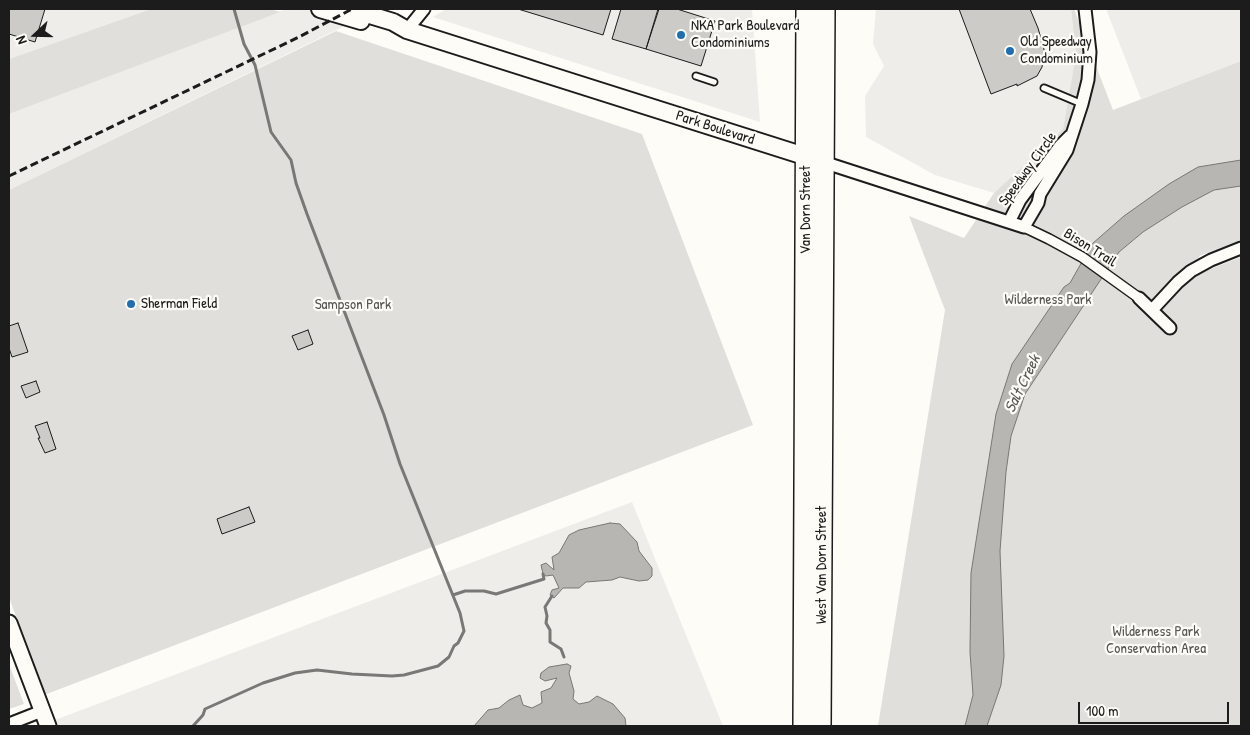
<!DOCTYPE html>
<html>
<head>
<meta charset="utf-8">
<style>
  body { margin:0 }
  #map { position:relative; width:1250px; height:735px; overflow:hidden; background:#fdfcf7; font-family:"Patrick Hand",sans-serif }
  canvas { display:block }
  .frame { position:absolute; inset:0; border:10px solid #1c1c1c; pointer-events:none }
  .north { position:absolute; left:10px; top:10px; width:50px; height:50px; -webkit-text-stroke:4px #fdfcf7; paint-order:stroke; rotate:249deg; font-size:14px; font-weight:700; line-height:20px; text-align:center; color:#1c1c1c }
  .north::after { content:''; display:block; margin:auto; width:18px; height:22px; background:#1c1c1c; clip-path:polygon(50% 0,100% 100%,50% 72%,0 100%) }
  .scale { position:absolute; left:1078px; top:702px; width:151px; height:22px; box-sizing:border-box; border:2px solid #1c1c1c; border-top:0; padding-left:6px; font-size:15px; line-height:18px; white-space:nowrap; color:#1c1c1c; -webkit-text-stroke:4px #fdfcf7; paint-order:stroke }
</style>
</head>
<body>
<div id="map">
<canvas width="1250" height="735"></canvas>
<div class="frame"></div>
<div class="north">N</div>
<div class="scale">100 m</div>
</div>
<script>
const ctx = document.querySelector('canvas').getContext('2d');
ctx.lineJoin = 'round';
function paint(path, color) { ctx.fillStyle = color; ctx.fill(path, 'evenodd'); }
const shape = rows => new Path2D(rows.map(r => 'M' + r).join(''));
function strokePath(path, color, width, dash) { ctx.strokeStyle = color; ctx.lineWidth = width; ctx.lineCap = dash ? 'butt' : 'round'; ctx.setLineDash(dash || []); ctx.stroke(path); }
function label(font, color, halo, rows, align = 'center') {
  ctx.font = font + ' "Patrick Hand",sans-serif'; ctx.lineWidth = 4.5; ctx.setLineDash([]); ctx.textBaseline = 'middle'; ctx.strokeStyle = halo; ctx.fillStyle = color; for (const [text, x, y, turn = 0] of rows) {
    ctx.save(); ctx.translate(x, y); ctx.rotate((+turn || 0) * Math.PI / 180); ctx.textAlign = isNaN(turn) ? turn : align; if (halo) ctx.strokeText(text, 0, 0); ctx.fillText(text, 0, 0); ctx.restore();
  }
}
paint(shape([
  [9,9,151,9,9,59],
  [286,9,379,9,9,190,9,114],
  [446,9,752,9,760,122,433,17],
  [876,9,1071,9,1076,54,1063,129,994,193,935,175,866,137,865,96,884,66,873,44],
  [1106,9,1241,9,1241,61,1141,99],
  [632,502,723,726,58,726,55,720]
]), '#eeede9');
paint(shape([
  [151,9,270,9,280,12,9,114,9,59],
  [1071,9,1074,9,1113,110,1241,61,1241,240,1199,256,1205,271,1241,257,1241,726,878,726,945,310,909,216,964,238,994,193,1063,129,1076,54],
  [336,31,642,134,753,425,44,695,9,597,9,190],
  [9,664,24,704,9,709]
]), '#e0dfdb');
const water = shape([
  [1241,160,1241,186,1214,190,1182,207,1143,232,1119,252,1025,394,1011,436,1006,472,1000,551,1004,656,1001,685,987,726,965,726,973,695,970,652,971,573,996,414,1012,364,1064,287,1070,283,1092,244,1124,216,1169,184,1198,167,1241,160],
  [610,523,620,524,637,542,639,551,652,568,652,576,648,580,639,581,620,577,612,580,586,582,579,588,563,588,554,598,550,595,552,590,559,588,553,575,546,576,543,574,541,565,546,563,554,570,552,557,559,553,569,535,579,530,610,523],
  [567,664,571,666,569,673,574,691,573,699,579,704,589,702,597,696,613,704,625,718,626,726,474,726,488,710,499,708,509,700,520,695,523,705,532,708,542,703,541,692,551,688,557,678,545,681,540,678,541,673,549,667,567,664]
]);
paint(water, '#b7b6b2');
strokePath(water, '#797876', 1);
strokePath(shape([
  [453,595,465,591,484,591,496,594,544,579,543,574],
  [552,596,545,607,547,616,546,623,550,630,550,642,561,649,564,657],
  [193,726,203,715,205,709,263,683,295,673,317,670,352,674,392,676,404,675,438,666,449,657,454,646,458,643,464,631,460,613,400,464,384,415,307,214,296,183,291,160,271,132,255,65,244,44,234,9]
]), '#797876', 3);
const building = shape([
  [9,9,45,9,35,42,9,34,9,9],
  [518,9,611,9,603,35,518,9],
  [621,9,658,9,646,49,612,39,621,9],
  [659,9,677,9,715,21,701,66,646,49,659,9],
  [959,9,1030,9,1038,28,1045,53,1042,67,1037,76,1017,86,1017,84,991,94,959,9],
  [18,323,28,352,12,357,9,348,9,326,18,323],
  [308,330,313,344,298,350,292,336,308,330],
  [36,381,40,392,26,398,21,386,36,381],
  [47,422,56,449,45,453,38,438,40,438,35,426,47,422],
  [249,507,255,522,222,534,217,519,249,507]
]);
paint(building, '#cccbc8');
strokePath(building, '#1c1c1c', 1);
const service = shape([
  [696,76,714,82],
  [1044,88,1082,104]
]);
const pedestrian = shape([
  [1024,227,1049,239,1082,257,1139,298]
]);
const minor = shape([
  [407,30,424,9],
  [823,162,1024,227,1038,203,1040,194,1067,150,1082,104,1088,80,1090,52,1085,9],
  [1009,222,1020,200,1060,146,1070,136],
  [1139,298,1170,328],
  [1152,310,1178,282,1191,271,1211,260,1241,248],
  [9,724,42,711]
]);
const tertiary = shape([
  [9,623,48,726]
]);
const secondary = shape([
  [320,9,361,21],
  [350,9,393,22,407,30,817,160]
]);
const primary = shape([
  [803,726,806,9],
  [821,726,825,9]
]);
strokePath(service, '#1c1c1c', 9);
strokePath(pedestrian, '#1c1c1c', 12);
strokePath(minor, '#1c1c1c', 15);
strokePath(tertiary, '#1c1c1c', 19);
strokePath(secondary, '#1c1c1c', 20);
strokePath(primary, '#1c1c1c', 22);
strokePath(service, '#fdfcf7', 5.5);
strokePath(pedestrian, '#fdfcf7', 9);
strokePath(minor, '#fdfcf7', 11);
strokePath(tertiary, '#fdfcf7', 15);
strokePath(secondary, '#fdfcf7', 16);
strokePath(primary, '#fdfcf7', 19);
strokePath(shape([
  [9,176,299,37,352,9]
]), '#1c1c1c', 3, [8, 4]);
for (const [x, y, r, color] of [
  [681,35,5,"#1f6fb2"],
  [1010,51,5,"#1f6fb2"],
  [131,304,5,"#1f6fb2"]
]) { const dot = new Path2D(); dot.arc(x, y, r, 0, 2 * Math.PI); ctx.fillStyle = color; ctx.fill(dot); strokePath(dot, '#fdfcf7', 2); }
label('15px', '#1c1c1c', '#fdfcf7', [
  ["NKA Park Boulevard",691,26],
  ["Condominiums",691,43],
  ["Old Speedway",1020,42],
  ["Condominium",1020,59],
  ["Sherman Field",141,304]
], 'left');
label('15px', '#1c1c1c', '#fdfcf7', [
  ["Park Boulevard",715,128,18],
  ["Speedway Circle",1028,169,-54],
  ["Van Dorn Street",806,210,-90],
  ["Bison Trail",1090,248,32],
  ["West Van Dorn Street",822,565,-90]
]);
label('15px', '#575655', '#fdfcf7', [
  ["Wilderness Park",1048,300],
  ["Sampson Park",353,305],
  ["Wilderness Park",1156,632],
  ["Conservation Area",1156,649]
]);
label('italic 16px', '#5a5a58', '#fdfcf7', [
  ["Salt Creek",1023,384,-64]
]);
</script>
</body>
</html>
